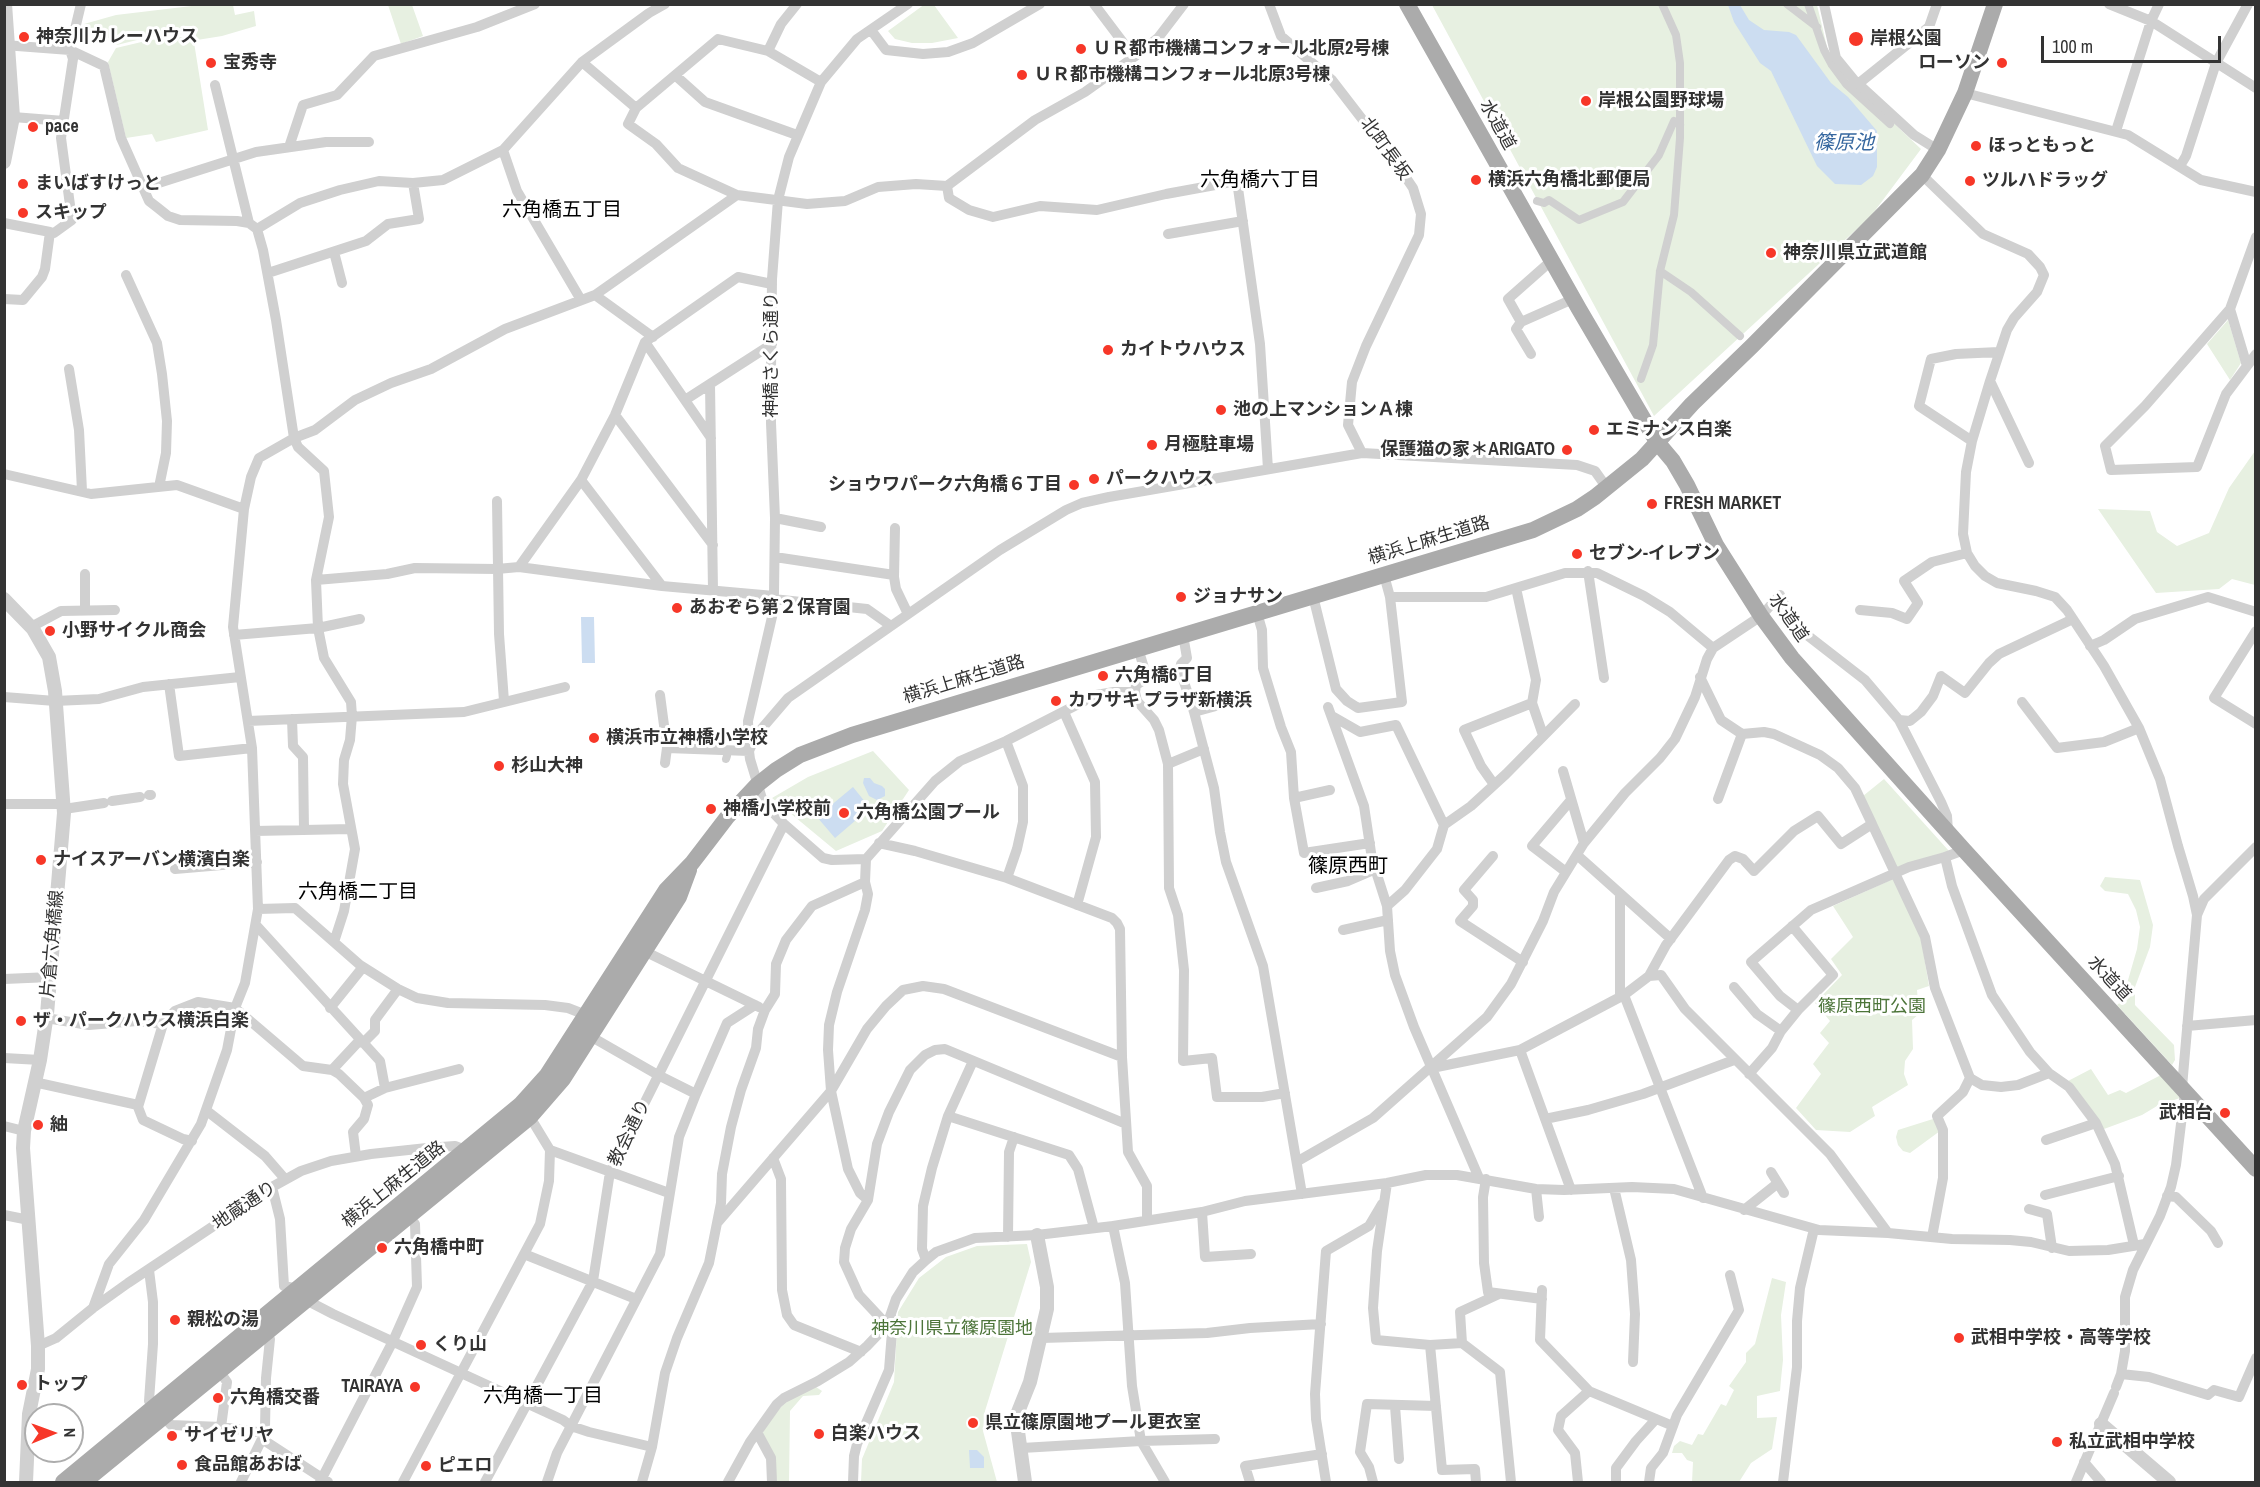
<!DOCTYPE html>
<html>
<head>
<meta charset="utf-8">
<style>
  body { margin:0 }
  #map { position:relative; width:2260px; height:1487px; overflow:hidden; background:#fff; font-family:"Archivo Narrow",sans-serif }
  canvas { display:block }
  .frame { position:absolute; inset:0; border:6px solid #333; pointer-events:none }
  .north { position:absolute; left:24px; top:1403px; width:60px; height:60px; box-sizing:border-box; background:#fff; border:2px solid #adadad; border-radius:50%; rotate:89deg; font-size:16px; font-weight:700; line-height:24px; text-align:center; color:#333 }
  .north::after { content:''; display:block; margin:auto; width:21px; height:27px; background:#f73728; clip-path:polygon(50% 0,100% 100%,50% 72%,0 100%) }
  .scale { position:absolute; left:2041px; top:36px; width:180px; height:27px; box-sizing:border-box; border:3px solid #333; border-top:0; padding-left:8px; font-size:18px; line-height:21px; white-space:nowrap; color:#333; -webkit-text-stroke:4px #fff; paint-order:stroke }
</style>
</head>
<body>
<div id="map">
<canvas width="2260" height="1487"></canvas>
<div class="frame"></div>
<div class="north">N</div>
<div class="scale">100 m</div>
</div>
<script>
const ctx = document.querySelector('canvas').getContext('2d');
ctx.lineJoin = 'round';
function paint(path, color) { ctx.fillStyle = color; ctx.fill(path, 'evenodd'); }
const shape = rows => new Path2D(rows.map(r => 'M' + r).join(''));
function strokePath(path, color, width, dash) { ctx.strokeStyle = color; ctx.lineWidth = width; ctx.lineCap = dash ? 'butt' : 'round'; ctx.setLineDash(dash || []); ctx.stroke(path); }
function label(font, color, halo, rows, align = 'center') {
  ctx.font = font + ' "Archivo Narrow","Noto Sans JP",sans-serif'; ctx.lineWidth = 6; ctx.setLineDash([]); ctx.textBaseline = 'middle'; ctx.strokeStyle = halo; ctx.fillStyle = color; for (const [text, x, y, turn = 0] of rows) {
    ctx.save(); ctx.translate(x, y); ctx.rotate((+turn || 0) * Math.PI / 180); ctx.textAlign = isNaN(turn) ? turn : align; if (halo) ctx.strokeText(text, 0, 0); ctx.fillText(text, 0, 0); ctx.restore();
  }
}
paint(shape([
  [925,4,934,5,958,38,932,43,912,43,895,39,888,31],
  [200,5,233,5,235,15,254,11,256,26,222,36,197,40,195,33,149,37,117,45,101,32,83,35,84,24,116,15],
  [388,5,412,5,423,36,401,44],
  [1432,5,1817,5,1827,47,1834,62,1848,80,1921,149,1871,216,1654,416],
  [193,36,208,130,156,142,152,134,126,138,108,62,116,48,150,40],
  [2228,320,2241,363,2230,380,2207,344],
  [2255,451,2255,585,2232,579,2219,589,2156,593,2098,509,2150,511,2157,532,2177,546,2209,533,2229,488],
  [873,751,909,790,882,831,836,851,772,798,808,777],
  [1884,779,1949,851,1897,867,1863,796],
  [2105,877,2140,880,2153,925,2150,947,2135,987,2135,1005,2174,1045,2175,1060,2172,1065,2117,1005,2122,1001,2137,949,2140,927,2136,910,2128,894,2105,891,2100,886],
  [1893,879,1921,938,1929,986,1917,990,1919,1014,1912,1020,1913,1049,1905,1061,1904,1074,1908,1085,1872,1107,1875,1116,1850,1132,1816,1130,1796,1108,1821,1074,1813,1064,1829,1043,1820,1033,1830,1021,1815,1003,1842,975,1831,959,1853,937,1833,906],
  [2091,1069,2108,1095,2120,1090,2126,1093,2161,1075,2180,1098,2157,1106,2142,1115,2104,1129,2068,1081],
  [1933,1119,1940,1131,1910,1153,1903,1151,1898,1145,1896,1137,1898,1130],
  [1027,1244,1031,1262,985,1411,983,1431,997,1482,861,1482,862,1459,894,1382,898,1312,919,1278,946,1257,977,1246],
  [1772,1278,1786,1282,1781,1315,1783,1360,1781,1379,1780,1391,1757,1396,1757,1418,1777,1417,1772,1449,1751,1463,1739,1482,1692,1482,1693,1462,1687,1460,1682,1453,1672,1453,1674,1446,1680,1441,1692,1445,1698,1434,1703,1435,1721,1404,1726,1406,1734,1390,1729,1386,1746,1362,1746,1353,1755,1344],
  [816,1387,822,1391,819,1395,803,1396,790,1411,789,1482,777,1482,762,1434,771,1416,790,1399]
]), '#e7f0e1');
paint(shape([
  [1728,5,1740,5,1749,20,1764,30,1789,32,1796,35,1831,83,1848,97,1877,131,1877,167,1873,176,1861,185,1835,184,1817,166,1771,71,1760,63,1734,22],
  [581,617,594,617,595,663,582,663],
  [864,778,870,778,874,783,882,786,885,789,885,796,877,800,869,796,863,783],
  [853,787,870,808,835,838,817,817],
  [969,1450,977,1450,984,1457,984,1468,970,1468]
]), '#ccddf1');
strokePath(shape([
  [1787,4,1817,27],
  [1808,4,1824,50,1832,65,1846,84,1890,124],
  [1537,201,1544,203,1549,200,1579,220,1623,202,1659,155,1674,121,1680,125],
  [1660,271,1691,292,1740,336],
  [1641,379,1653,345,1660,271,1674,215,1680,138,1680,63,1676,35,1662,4],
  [726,759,727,756]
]), '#d0d0d0', 8);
strokePath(shape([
  [1094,4,1134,57],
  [1269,4,1281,36,1332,80,1396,163,1413,188,1421,214,1419,235,1366,346,1352,382,1348,425,1362,453],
  [1824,4,1836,58,1854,80,1914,135,1938,150],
  [2109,4,2151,21,2256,88],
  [871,30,886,50,923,54,948,52,973,43,1040,4],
  [4,45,70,50,104,66,121,138,149,201,158,208,168,216,180,220,237,221,249,223,257,229,263,250,276,320,294,438,298,447,324,471,329,517,316,580,318,628,324,658,351,702,352,716,350,740,344,760,343,784,355,849,344,911,334,942],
  [768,51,781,24,797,4],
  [582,62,636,108],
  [676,76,705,102,797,135],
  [1858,84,1929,27,1937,4],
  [215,85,249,223],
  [1965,93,2128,135,2201,180,2256,192],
  [13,117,64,121],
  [2116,131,2151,21,2159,4],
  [289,147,303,105,337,95,374,56,477,27,535,4],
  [503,150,517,191,581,300],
  [2180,166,2186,156,2216,63,2248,4],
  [1922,175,1983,234,2028,254,2040,267,2044,275,2037,292,2014,318,2007,330,1990,381,2029,463],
  [947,186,949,198,969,210,993,217,1040,206,1097,210,1166,194,1237,181,1260,344,1268,469],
  [143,188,256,152,326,142,369,142],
  [737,195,678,168,656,144,628,124,636,108,718,39,768,51,821,82],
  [4,223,50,232],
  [257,229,300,203,340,190,379,181,413,183,443,180,503,150,582,62,649,13,665,4],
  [1168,234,1243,221],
  [2256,237,2230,309,2145,406,2105,446,2111,470,2197,467,2226,394,2256,354],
  [334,252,342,283],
  [268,273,366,241,388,224,419,219,413,183],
  [126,275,157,343,162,374,167,421,166,453,159,487],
  [595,295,653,337],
  [4,299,23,300,42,277,45,269,50,232,54,233,72,220,61,138,73,59,70,50,81,4],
  [2230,309,2247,366],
  [1521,322,1508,299,1551,261],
  [645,342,711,438],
  [1531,354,1516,329,1521,322,1573,299],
  [69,369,79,430,82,491],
  [1990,381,1972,441,1966,472,1963,534,1967,553,1975,566,1985,576,1997,583,2036,591,2055,597,2067,610,2104,666,2139,728,2160,779,2178,846,2193,896,2197,915],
  [710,384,713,591],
  [685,400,772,344],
  [615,415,713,545],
  [1972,441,1919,406,1931,359,1956,354,1999,352],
  [4,474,91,494,177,485,244,509],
  [581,480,662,586],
  [497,501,499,634,504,701],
  [775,518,821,527],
  [895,528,894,577,896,589,908,614],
  [775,557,894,575],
  [519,567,581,480,615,415,645,342,738,277,772,284],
  [1588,571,1604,678],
  [85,574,85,610],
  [316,580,387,574,415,568,497,569,519,567,662,586,774,596],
  [1516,588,1536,680,1532,703],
  [1313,596,1336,689,1347,701,1358,708,1402,702,1390,597,1384,575],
  [1390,597,1486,597,1565,573,1597,573,1644,596,1670,612,1713,648],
  [773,599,867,609,891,626],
  [1860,610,1892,613,1907,619,1918,603,1904,581,1932,562,1967,553],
  [1257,613,1262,630,1263,668,1281,727,1291,752,1294,798,1304,853,1370,843],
  [31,627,61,611,115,610],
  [2256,631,2214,698,2256,724],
  [234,635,318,628,360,619],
  [1183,635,1187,658,1181,664,1180,670,1194,712,1214,788,1220,832,1226,862,1263,966,1302,1194],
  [2090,646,2104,640,2135,619,2208,597,2256,612],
  [1700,677,1721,720,1742,734,1764,732,1774,734,1820,755,1838,768,1855,788,1872,824],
  [169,684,179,756,252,748],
  [1135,692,1137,701,1154,720,1159,730,1168,764,1169,888,1178,915,1184,970,1183,1061,1212,1058,1217,1097,1262,1097,1285,1093],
  [660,695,667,748,665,763],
  [4,697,55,701,99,699,143,687,240,677],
  [2022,702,2057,748,2104,742,2139,728],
  [1328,707,1364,806,1372,859,1387,906,1390,951,1395,975,1414,1027,1479,1178],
  [1064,712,1095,782,1096,837,1077,905],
  [1194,712,1227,703],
  [1332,716,1360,732,1396,725,1444,825],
  [292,719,293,746,303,757,304,830],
  [1899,720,1941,802,1947,816,1948,831],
  [248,721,464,712,565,687],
  [1006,741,1023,786,1023,822,1017,849,1007,878],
  [667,748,749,751,748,721,772,617,774,593,775,518,771,423,771,372,772,279,778,200,789,157,821,82,857,39,908,4],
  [1168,764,1204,749],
  [1563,771,1584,843],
  [1493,783,1481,766,1464,730,1532,703,1543,735],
  [149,795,151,795],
  [1294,798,1330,790],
  [1718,799,1742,734],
  [112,801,140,797],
  [4,804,63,804],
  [64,809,104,803],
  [255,831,351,829],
  [879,843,915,851,1007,878,1112,918,1117,923,1120,929,1122,1057,1128,1152,1147,1186,1147,1220],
  [1964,850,1945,857,1952,886,1992,995,2030,1052,2049,1073,2069,1087,2096,1123,2115,1164,2134,1245],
  [1577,855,1671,939],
  [1493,856,1464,890,1473,900,1473,906,1460,921,1523,962],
  [866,859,832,860,823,858,784,824,763,802,750,759,749,751,752,744,758,733,788,698,1000,550,1066,510,1082,503,1109,497,1362,453,1577,465,1595,471,1607,488],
  [175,869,257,862],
  [1566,872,1532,846,1571,800],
  [1316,888,1348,881,1376,869],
  [1387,906,1405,890,1437,849,1444,825,1471,806,1506,774,1575,704],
  [258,909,295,908,360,965,398,989,417,998,448,1003,545,1005,568,1008,586,1015],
  [256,925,380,1061,385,1088],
  [1343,930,1388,920],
  [644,951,759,1007],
  [1649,976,1666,945,1729,860,1735,856,1743,859,1754,871,1794,831,1818,816,1841,844,1872,824,1925,937,1935,988,1970,1078,1982,1085,2001,1087,2018,1085,2049,1073],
  [4,979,51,977],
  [1734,987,1757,1014,1781,1031],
  [1624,995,1703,1198],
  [1620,997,1620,894],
  [330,1008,363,967],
  [1798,1010,1780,996,1751,962,1811,910,1909,867,1945,857],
  [46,1018,89,1025,137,1021,163,1024],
  [2187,1026,2256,1020],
  [590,1036,658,1075,696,1094],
  [363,1043,375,1031,375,1020,398,989],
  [1520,1050,1571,1190],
  [4,1058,40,1060],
  [1432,1068,1520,1050,1624,995,1649,976,1661,975,1685,1009,1830,1154,1888,1233],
  [332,1070,360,1040],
  [1749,1074,1772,1048,1781,1031,1798,1010,1833,975,1792,926],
  [34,1082,138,1105],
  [2182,1087,2197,915,2204,899,2256,847],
  [364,1098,385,1088,459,1069],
  [207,1111,265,1156,285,1179],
  [948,1116,973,1061],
  [1545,1119,1588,1110,1643,1094,1734,1060],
  [4,1126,24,1131],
  [2046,1140,2096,1123],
  [192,1141,183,1139,143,1120,138,1107,163,1024,175,1011,198,1002,235,1008,303,1066,332,1070,339,1074,364,1098,368,1105,364,1119,353,1132,356,1156],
  [550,1150,669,1193],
  [773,1158,781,1179,782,1290,787,1315,794,1325,861,1352],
  [1298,1161,1373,1118,1487,1017,1511,984,1543,921,1554,892,1584,843,1625,793,1660,758,1675,739,1695,697,1707,659,1713,648,1761,616,1780,595,1790,617,1798,628,1865,680,1899,720,1910,721,1921,712,1933,696,1941,676,1965,693,1989,663,1999,654,2073,619],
  [1771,1172,1784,1193],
  [1486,1179,1483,1197,1484,1263,1488,1292,1542,1299],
  [1387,1183,1377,1251,1373,1308,1376,1340,1430,1345,1462,1343,1460,1312,1499,1294],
  [272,1187,280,1219,284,1286,298,1289,306,1300,333,1314,563,1420,571,1426,589,1432,652,1447],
  [1614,1188,1631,1260,1635,1314,1633,1362],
  [1536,1189,1539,1217],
  [2045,1195,2119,1176],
  [2167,1196,2176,1197,2211,1231,2218,1243],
  [868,1200,860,1193,848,1169,831,1091,828,1050,829,1025,837,992,865,910,868,894,865,882,866,859,935,781,960,761,1006,741,1096,695,1114,692,1135,692,1136,685,1147,678,1138,648],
  [2029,1209,2047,1214,2052,1248],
  [1744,1210,1778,1183],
  [1202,1212,1205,1257,1251,1254],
  [4,1215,29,1220],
  [718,1222,831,1091,867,1029,886,1006,903,990,923,986,944,989,1122,1057],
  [1113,1226,1125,1283,1132,1386,1141,1441,1165,1482],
  [1008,1237,1009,1152,1014,1137],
  [1932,1237,1943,1178,1943,1130,1937,1116,1963,1092,1970,1078],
  [524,1254,636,1299],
  [926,1260,922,1249,923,1206,932,1168,948,1116,1069,1155,1078,1169,1094,1228],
  [149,1270,153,1302,153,1344,149,1401,154,1407],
  [1542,1290,1540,1340,1589,1391,1673,1426],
  [93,1308,109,1264,144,1220,201,1124,227,1050,235,1008,245,983,258,909,252,748,233,627,244,509,251,477,259,458,294,438,315,430,355,400,391,383,431,369,505,329,595,295,737,195,807,204,845,201,878,187,916,184,947,186,1035,120,1085,92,1134,57,1158,38,1184,4],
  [887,1325,859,1295,844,1262,845,1248,851,1229,868,1200,877,1144,889,1112,910,1070,925,1055,935,1050,945,1049,1126,1124],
  [1042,1338,1207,1333,1250,1328,1321,1324],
  [1462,1343,1500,1372,1511,1482],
  [1430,1345,1442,1470,1475,1469,1476,1482],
  [38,1346,56,1338,93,1308,128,1283,272,1187,301,1171,331,1161,371,1154,427,1148,455,1146,463,1149,466,1153],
  [220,1372,227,1382,221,1427],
  [2121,1374,2149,1377,2208,1395,2214,1390,2239,1397,2256,1358],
  [2116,1387,2121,1374,2125,1351,2125,1297,2133,1270,2160,1216,2171,1187,2176,1165,2185,1091],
  [1395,1406,1399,1459],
  [165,1418,171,1425,221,1427,264,1433],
  [758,1434,771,1458,772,1482],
  [262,1439,328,1482],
  [1022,1448,1141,1441,1215,1439],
  [2084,1462,2101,1482],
  [241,1482,262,1439,265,1428,266,1378,270,1339,266,1334],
  [320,1482,393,1341,417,1287,415,1224,409,1217],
  [403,1482,540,1224,549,1181,550,1150,530,1117],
  [485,1482,593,1281,610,1172,784,824],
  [547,1482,557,1453,660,1254,679,1137,696,1094,727,1023,755,1005],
  [642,1482,652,1447,665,1373,677,1338,709,1263,721,1203,722,1174,731,1127,741,1090,756,1048,758,1029,765,1010,775,994,776,964,786,940,812,906,865,882],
  [728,1482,750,1442,777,1404,784,1398,818,1381,849,1362,867,1346,887,1325,896,1299,913,1272,926,1260,936,1252,975,1238,1037,1235,1113,1226,1202,1212,1245,1201,1387,1183,1426,1175,1457,1175,1536,1189,1564,1190,1632,1187,1674,1189,1819,1230,1888,1233,1952,1239,2010,1240,2031,1242,2069,1251,2108,1250,2145,1244],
  [853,1482,854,1456,857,1444,889,1370,892,1332,891,1316],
  [1250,1482,1245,1466,1322,1454],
  [1326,1482,1316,1419,1315,1394,1326,1251,1369,1226,1382,1204],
  [1373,1482,1369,1467,1360,1452,1367,1404,1436,1406],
  [1578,1482,1575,1453,1558,1430,1561,1416,1589,1391],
  [1616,1482,1616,1468,1636,1441,1656,1419],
  [1649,1482,1651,1468,1663,1453,1677,1415,1739,1310,1730,1275],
  [1783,1482,1797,1367,1797,1321,1800,1288,1814,1229],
  [2076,1482,2114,1393]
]), '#d0d0d0', 10);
strokePath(shape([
  [4,162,13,117,5,4],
  [4,599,33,629,49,657,55,691,64,813,47,1014,40,1060,24,1131,23,1148,38,1346,38,1369,29,1414,26,1482],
  [2101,1424,2169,1482],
  [1025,1482,1016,1417,1030,1382,1047,1309,1047,1287,1037,1235]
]), '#d0d0d0', 14);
strokePath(shape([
  [1407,4,1579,309,1657,442,1673,461,1687,485,1716,545,1761,616,1792,658,1964,850,2256,1169],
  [63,1482,520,1105,547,1075,666,890,692,863,728,816,757,785,776,770,800,755,852,735,1533,530,1577,509,1595,497,1642,459,1692,404,1752,346,1922,175,1938,150,1965,93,1995,4],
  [84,1482,530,1117,563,1079,679,897,689,870]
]), '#ababab', 16);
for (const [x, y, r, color] of [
  [24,37,6,"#f73728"],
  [1856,39,8,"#f73728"],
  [1081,49,6,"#f73728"],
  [211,63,6,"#f73728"],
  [2002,63,6,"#f73728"],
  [1022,75,6,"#f73728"],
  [1586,101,6,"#f73728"],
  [33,127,6,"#f73728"],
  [1976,146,6,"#f73728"],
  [1476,180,6,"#f73728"],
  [1970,181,6,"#f73728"],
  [23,184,6,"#f73728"],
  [23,213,6,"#f73728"],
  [1771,253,6,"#f73728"],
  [1108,350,6,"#f73728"],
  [1221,410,6,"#f73728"],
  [1594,430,6,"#f73728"],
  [1152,445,6,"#f73728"],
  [1567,450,6,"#f73728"],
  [1094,479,6,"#f73728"],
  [1074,485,6,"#f73728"],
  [1652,504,6,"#f73728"],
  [1577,554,6,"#f73728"],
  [1181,597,6,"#f73728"],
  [677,608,6,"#f73728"],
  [50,631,6,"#f73728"],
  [1103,676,6,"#f73728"],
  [1056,701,6,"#f73728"],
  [594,738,6,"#f73728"],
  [499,766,6,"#f73728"],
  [711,809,6,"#f73728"],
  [844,813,6,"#f73728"],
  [41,860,6,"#f73728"],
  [21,1021,6,"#f73728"],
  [2225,1113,6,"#f73728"],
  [38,1125,6,"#f73728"],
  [382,1248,6,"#f73728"],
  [175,1320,6,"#f73728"],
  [1959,1338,6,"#f73728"],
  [421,1345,6,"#f73728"],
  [22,1385,6,"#f73728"],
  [415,1387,6,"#f73728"],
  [218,1398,6,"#f73728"],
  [973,1423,6,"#f73728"],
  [819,1434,6,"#f73728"],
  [172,1436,6,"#f73728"],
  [2057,1442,6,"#f73728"],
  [182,1465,6,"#f73728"],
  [426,1466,6,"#f73728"]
]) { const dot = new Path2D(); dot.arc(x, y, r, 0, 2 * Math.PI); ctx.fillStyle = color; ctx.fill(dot); strokePath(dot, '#fff', 2); }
label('bold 18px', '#333', '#fff', [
  ["神奈川カレーハウス",36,37],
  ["岸根公園",1870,39],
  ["ＵＲ都市機構コンフォール北原2号棟",1093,49],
  ["宝秀寺",223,63],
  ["ローソン",1990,63,"right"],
  ["ＵＲ都市機構コンフォール北原3号棟",1034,75],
  ["岸根公園野球場",1598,101],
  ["pace",45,127],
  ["ほっともっと",1988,146],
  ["横浜六角橋北郵便局",1488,180],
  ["ツルハドラッグ",1982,181],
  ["まいばすけっと",35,184],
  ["スキップ",35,213],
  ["神奈川県立武道館",1783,253],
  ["カイトウハウス",1120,350],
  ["池の上マンションＡ棟",1233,410],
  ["エミナンス白楽",1606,430],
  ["月極駐車場",1164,445],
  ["保護猫の家＊ARIGATO",1555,450,"right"],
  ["パークハウス",1106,479],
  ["ショウワパーク六角橋６丁目",1062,485,"right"],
  ["FRESH MARKET",1664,504],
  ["セブン-イレブン",1589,554],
  ["ジョナサン",1193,597],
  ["あおぞら第２保育園",689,608],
  ["小野サイクル商会",62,631],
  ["六角橋6丁目",1115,676],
  ["カワサキ プラザ新横浜",1068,701],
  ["横浜市立神橋小学校",606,738],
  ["杉山大神",511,766],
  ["神橋小学校前",723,809],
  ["六角橋公園プール",856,813],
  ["ナイスアーバン横濱白楽",53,860],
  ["ザ・パークハウス横浜白楽",33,1021],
  ["武相台",2213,1113,"right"],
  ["紬",50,1125],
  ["六角橋中町",394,1248],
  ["親松の湯",187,1320],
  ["武相中学校・高等学校",1971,1338],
  ["くり山",433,1345],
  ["トップ",34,1385],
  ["TAIRAYA",403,1387,"right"],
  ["六角橋交番",230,1398],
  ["県立篠原園地プール更衣室",985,1423],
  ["白楽ハウス",831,1434],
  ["サイゼリヤ",184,1436],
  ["私立武相中学校",2069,1442],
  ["食品館あおば",194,1465],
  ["ピエロ",438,1466]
], 'left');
label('18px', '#333', '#fff', [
  ["水道道",1497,125,61],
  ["北町長坂",1385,149,54],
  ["神橋さくら通り",772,355,-90],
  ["横浜上麻生道路",1429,541,-17],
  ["水道道",1788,618,55],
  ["横浜上麻生道路",964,680,-17],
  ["片倉六角橋線",53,944,-85],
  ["水道道",2109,979,47],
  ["教会通り",630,1133,-64],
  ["横浜上麻生道路",394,1185,-39],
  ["地蔵通り",245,1206,-34]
]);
label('18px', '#4d753a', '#fff', [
  ["篠原西町公園",1872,1007],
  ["神奈川県立篠原園地",952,1329]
]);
label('italic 20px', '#36679f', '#fff', [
  ["篠原池",1844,144]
]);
label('20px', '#000', '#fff', [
  ["六角橋六丁目",1260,181],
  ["六角橋五丁目",562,211],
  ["篠原西町",1348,867],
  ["六角橋二丁目",358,893],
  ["六角橋一丁目",543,1397]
]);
</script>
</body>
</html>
